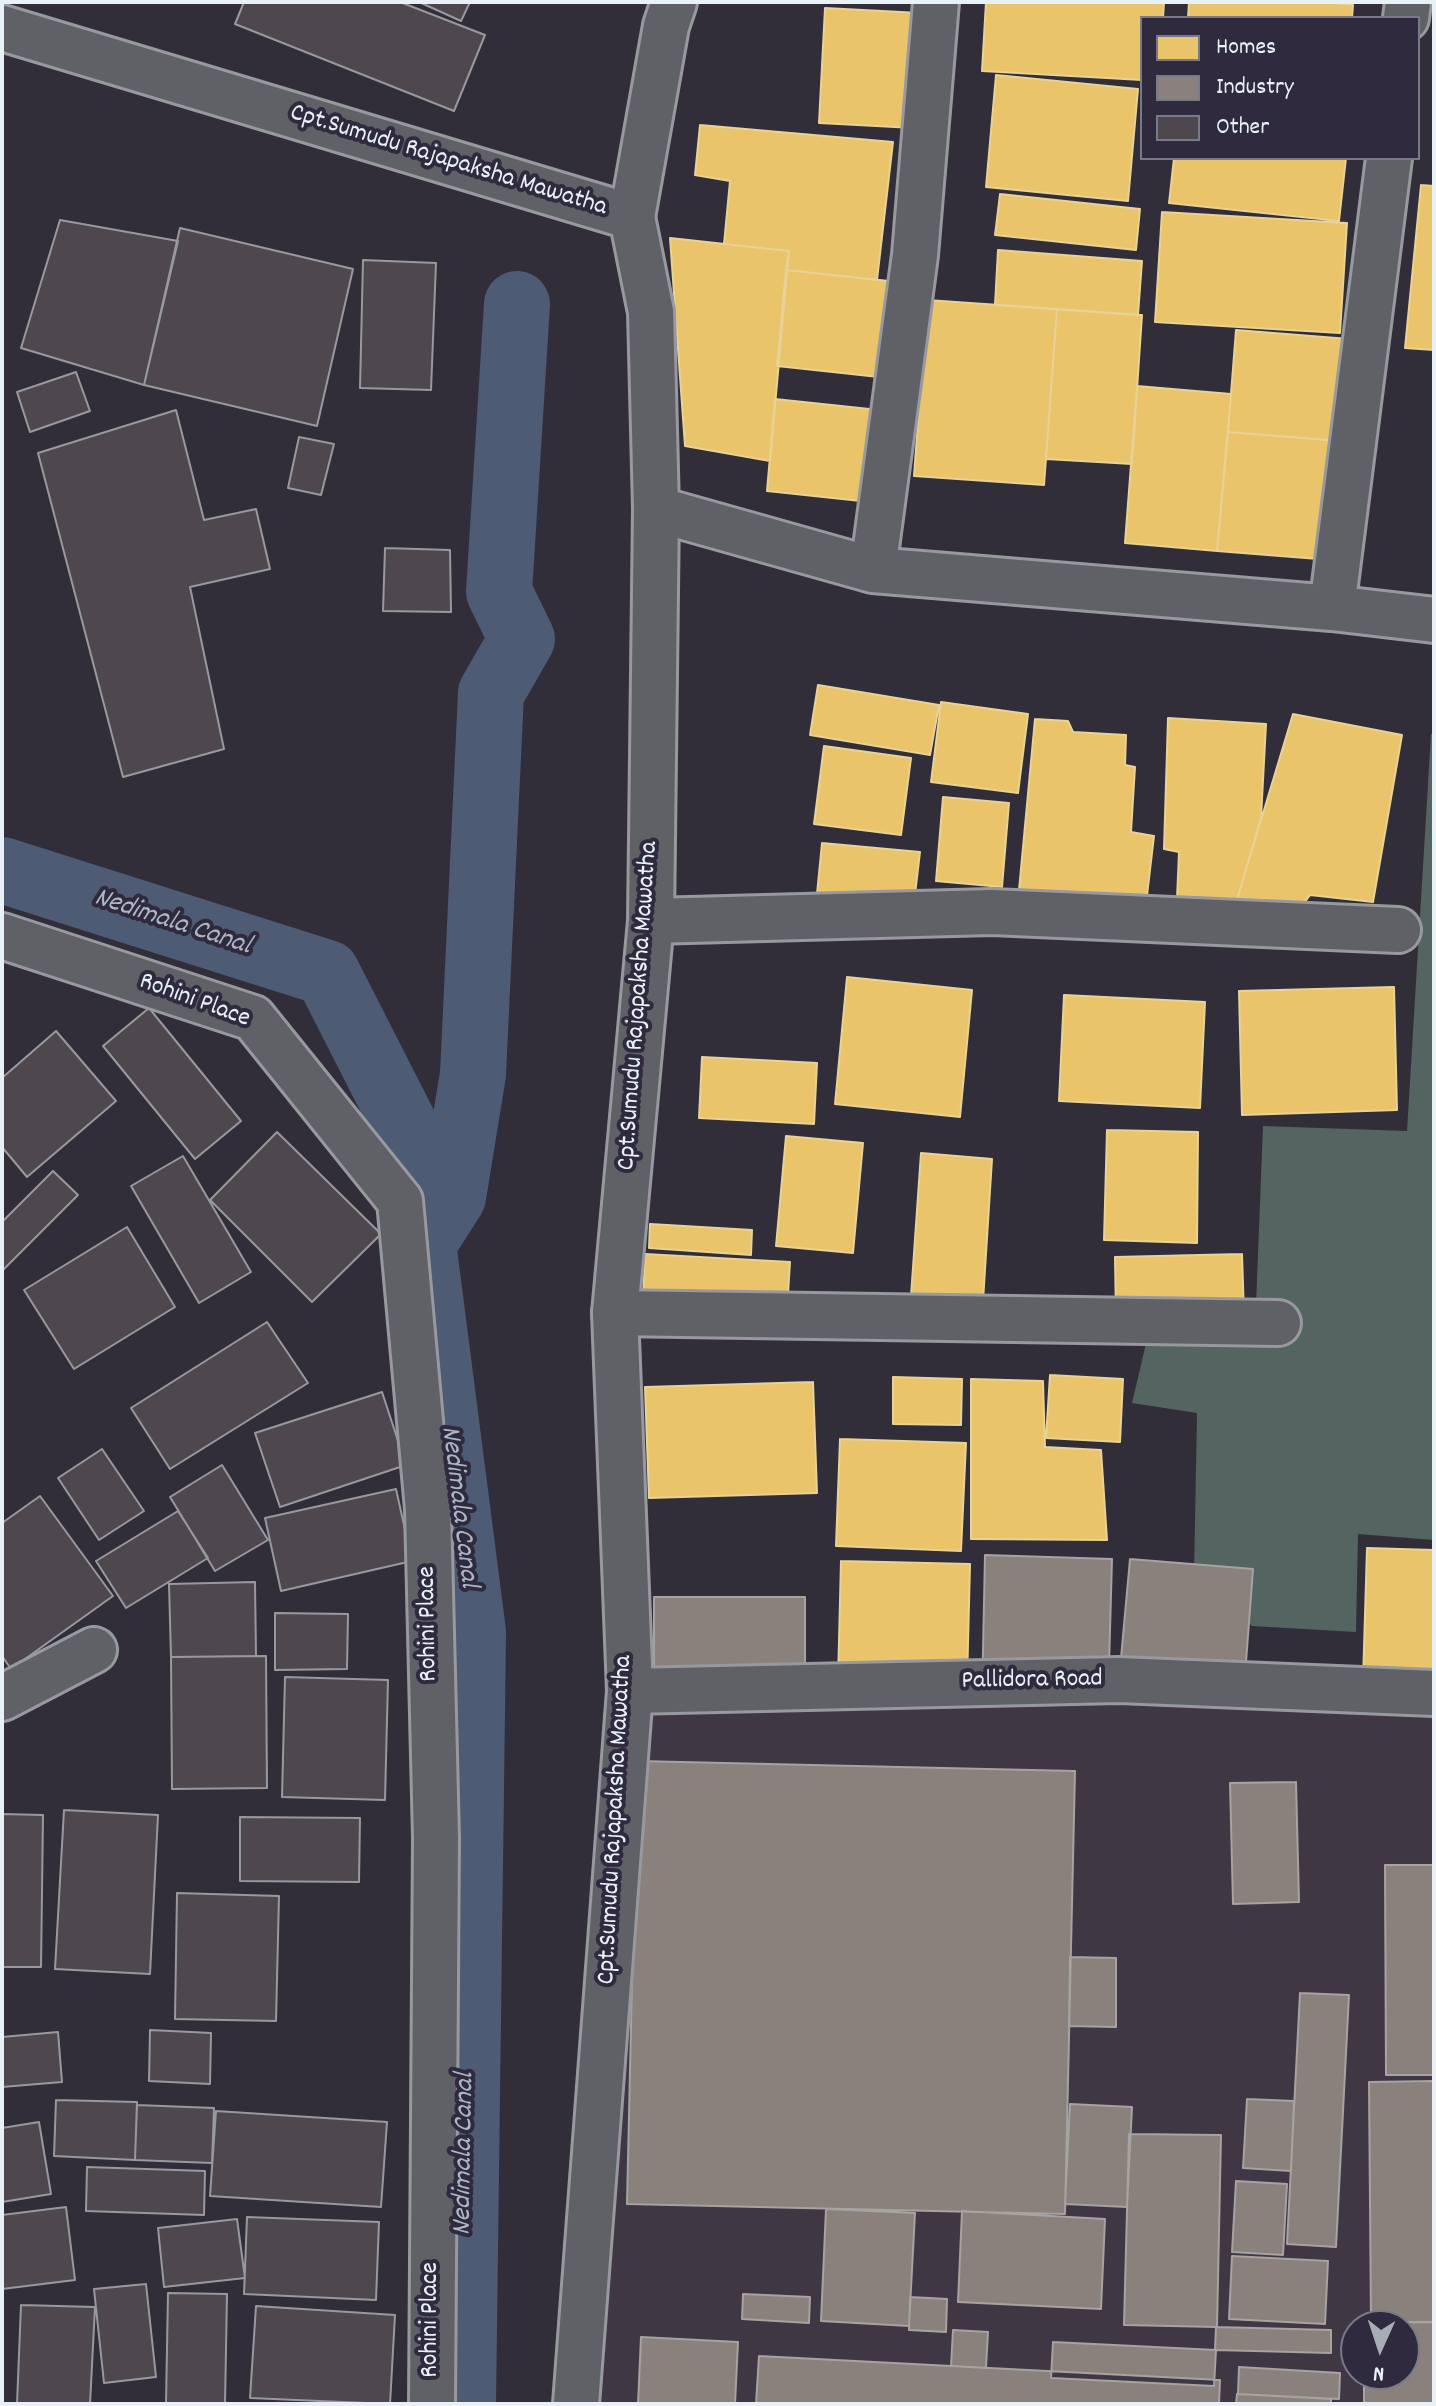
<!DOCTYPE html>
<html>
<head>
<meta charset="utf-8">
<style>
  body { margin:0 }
  #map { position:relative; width:1436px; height:2406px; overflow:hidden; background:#312e39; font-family:Dekko,sans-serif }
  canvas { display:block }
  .frame { position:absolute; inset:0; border:4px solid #e8f1f8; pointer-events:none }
  .legend { position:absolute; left:1140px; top:16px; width:280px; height:144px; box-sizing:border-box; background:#2f2a3d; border:2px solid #797a88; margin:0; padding:10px 14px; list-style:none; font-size:24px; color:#e8f1f8 }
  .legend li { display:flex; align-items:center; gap:16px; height:40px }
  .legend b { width:40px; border:2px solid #797a88 }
  .north { position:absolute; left:1340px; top:2310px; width:80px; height:80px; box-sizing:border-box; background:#2f2a3d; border:2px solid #797a88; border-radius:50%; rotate:183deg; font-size:22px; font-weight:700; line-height:32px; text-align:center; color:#e8f1f8 }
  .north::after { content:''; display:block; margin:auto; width:28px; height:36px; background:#a8adb5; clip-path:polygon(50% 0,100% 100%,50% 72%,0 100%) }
</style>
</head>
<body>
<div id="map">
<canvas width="1436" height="2406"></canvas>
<div class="frame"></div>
<ul class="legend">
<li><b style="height:22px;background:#e9c46a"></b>Homes</li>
<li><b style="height:22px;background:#8a817c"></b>Industry</li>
<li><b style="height:22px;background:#4e484e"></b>Other</li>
</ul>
<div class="north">N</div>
</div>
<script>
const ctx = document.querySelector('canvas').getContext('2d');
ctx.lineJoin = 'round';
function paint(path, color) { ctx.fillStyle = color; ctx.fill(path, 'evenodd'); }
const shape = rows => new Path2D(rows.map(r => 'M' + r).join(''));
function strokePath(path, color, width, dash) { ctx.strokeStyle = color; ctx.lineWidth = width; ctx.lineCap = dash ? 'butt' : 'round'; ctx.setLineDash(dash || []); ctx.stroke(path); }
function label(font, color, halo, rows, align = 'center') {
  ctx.font = font + ' Dekko,sans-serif'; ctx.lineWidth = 8; ctx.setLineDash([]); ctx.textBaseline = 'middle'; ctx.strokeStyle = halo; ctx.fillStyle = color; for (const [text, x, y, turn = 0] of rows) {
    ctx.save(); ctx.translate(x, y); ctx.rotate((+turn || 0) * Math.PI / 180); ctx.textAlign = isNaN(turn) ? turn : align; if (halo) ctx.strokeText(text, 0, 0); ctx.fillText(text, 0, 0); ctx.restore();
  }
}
paint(shape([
  [630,1691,1434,1693,1434,2404,576,2404],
  [1356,2326,1404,2326,1404,2374,1356,2374]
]), '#3f3744');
paint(shape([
  [1431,734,1434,734,1434,1540,1358,1534,1356,1632,1252,1626,1194,1576,1197,1413,1132,1403,1148,1335,1255,1331,1263,1126,1407,1131]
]), '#536461');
const homes = shape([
  [986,2,1164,2,1163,18,1142,18,1142,80,982,71,986,2],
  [1189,2,1323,2,1353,5,1352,18,1188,18,1189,2],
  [825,8,920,13,914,128,819,123,825,8],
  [996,75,1138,89,1128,201,986,187,996,75],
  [700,125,893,142,877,280,786,270,789,251,724,244,730,181,695,175,700,125],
  [1174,158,1346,158,1339,221,1169,203,1174,158],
  [1421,185,1434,186,1434,350,1405,348,1421,185],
  [1000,194,1140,209,1136,250,995,235,1000,194],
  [1162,212,1347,223,1340,333,1155,322,1162,212],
  [670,238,789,251,770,461,685,446,670,238],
  [998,250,1142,261,1138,315,995,305,998,250],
  [786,270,898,282,888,378,777,366,786,270],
  [927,300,1057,309,1044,485,914,476,927,300],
  [1057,309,1142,315,1132,464,1046,459,1057,309],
  [1236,330,1349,339,1340,441,1228,432,1236,330],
  [1137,386,1231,394,1217,551,1125,543,1137,386],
  [775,399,879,410,870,502,767,491,775,399],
  [1228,432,1340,441,1331,560,1217,551,1228,432],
  [818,685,939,705,930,755,810,735,818,685],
  [941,702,1028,714,1018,793,931,782,941,702],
  [1293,714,1402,735,1373,902,1310,895,1296,914,1236,903,1293,714],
  [1168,718,1266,724,1261,818,1236,903,1177,899,1179,852,1164,849,1168,718],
  [1035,719,1068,721,1073,732,1126,735,1125,765,1135,767,1131,832,1154,836,1146,904,1016,922,1035,719],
  [824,746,911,758,901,835,814,824,824,746],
  [943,797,1009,803,1002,887,936,881,943,797],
  [822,843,920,852,914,903,817,894,822,843],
  [847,977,972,990,960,1117,835,1104,847,977],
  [1394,987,1397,1110,1242,1115,1239,991,1394,987],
  [1064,995,1205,1002,1200,1108,1059,1101,1064,995],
  [702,1057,817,1063,814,1124,699,1118,702,1057],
  [1107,1130,1198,1132,1197,1243,1104,1240,1107,1130],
  [786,1136,863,1143,853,1253,776,1246,786,1136],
  [921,1153,992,1159,983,1301,911,1296,921,1153],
  [650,1224,752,1230,751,1255,649,1248,650,1224],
  [645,1254,790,1262,787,1310,643,1303,645,1254],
  [1242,1254,1244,1315,1116,1319,1115,1257,1242,1254],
  [1050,1375,1123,1379,1120,1442,1046,1438,1050,1375],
  [893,1377,962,1379,961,1425,893,1424,893,1377],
  [971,1379,1043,1381,1045,1447,1101,1450,1107,1540,971,1539,971,1379],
  [813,1382,817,1493,649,1498,645,1387,813,1382],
  [840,1439,966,1443,961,1551,836,1546,840,1439],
  [1367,1548,1434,1550,1434,1684,1363,1681,1367,1548],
  [841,1561,970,1564,967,1683,838,1680,841,1561]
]);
paint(homes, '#e9c46a');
strokePath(homes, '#e9d295', 2);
const industry = shape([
  [985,1555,1112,1559,1108,1701,982,1698,985,1555],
  [1130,1559,1253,1569,1243,1702,1118,1691,1130,1559],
  [654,1597,805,1597,805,1702,654,1700,654,1597],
  [637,1761,1075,1771,1065,2214,627,2204,637,1761],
  [1296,1782,1299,1902,1233,1904,1230,1783,1296,1782],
  [1385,1865,1434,1865,1434,2075,1386,2075,1385,1865],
  [1070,1957,1116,1958,1116,2027,1069,2026,1070,1957],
  [1300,1993,1349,1995,1336,2247,1287,2244,1300,1993],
  [1434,2081,1434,2322,1371,2323,1369,2082,1434,2081],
  [1247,2099,1294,2101,1291,2171,1243,2168,1247,2099],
  [1070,2104,1132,2107,1127,2207,1065,2204,1070,2104],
  [1129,2134,1221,2135,1217,2327,1124,2325,1129,2134],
  [1236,2181,1287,2184,1283,2255,1232,2252,1236,2181],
  [826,2209,915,2213,909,2326,821,2321,826,2209],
  [962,2211,1105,2219,1101,2309,958,2302,962,2211],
  [1232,2256,1328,2261,1325,2324,1229,2319,1232,2256],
  [743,2294,810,2297,809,2323,742,2319,743,2294],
  [910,2297,947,2299,946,2332,909,2330,910,2297],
  [1364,2322,1434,2322,1434,2404,1364,2404,1364,2374,1404,2374,1404,2326,1364,2326,1364,2322],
  [1216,2327,1331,2330,1331,2353,1215,2350,1216,2327],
  [953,2330,988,2332,986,2368,951,2366,953,2330],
  [641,2337,738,2342,735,2404,638,2404,641,2337],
  [1053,2342,1216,2350,1214,2386,1051,2378,1053,2342],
  [759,2356,1220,2380,1219,2404,756,2404,759,2356],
  [1239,2367,1340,2373,1339,2399,1238,2394,1239,2367],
  [1237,2394,1331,2399,1331,2404,1236,2404,1237,2394]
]);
paint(industry, '#8a817c');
strokePath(industry, '#a6a3a1', 2);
strokePath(shape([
  [2,870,327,973,409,1134,473,1632,463,2404],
  [423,1244,453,1197,473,1074,491,693,522,639,499,592,517,304]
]), '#4d5b74', 66);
const building = shape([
  [244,2,400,2,485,35,454,111,235,24,244,2],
  [419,2,470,2,461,21,419,2],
  [60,220,178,241,144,385,21,348,60,220],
  [180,228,353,269,317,426,144,385,180,228],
  [363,260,436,263,431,390,360,388,363,260],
  [76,372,90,411,30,432,17,392,76,372],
  [176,410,204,520,256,509,270,569,190,587,224,749,123,777,38,453,176,410],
  [299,437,334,444,321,495,288,488,299,437],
  [385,548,450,550,451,612,383,611,385,548],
  [149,1008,241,1121,195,1159,103,1046,149,1008],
  [56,1031,116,1101,27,1177,2,1147,2,1078,56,1031],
  [277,1132,381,1234,312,1302,210,1200,277,1132],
  [183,1156,251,1272,199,1303,131,1186,183,1156],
  [53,1171,78,1195,2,1271,2,1222,53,1171],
  [127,1227,175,1307,74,1369,24,1290,127,1227],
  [267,1322,308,1383,170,1469,131,1408,267,1322],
  [382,1392,406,1465,280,1507,255,1433,382,1392],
  [102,1449,144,1511,99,1540,58,1478,102,1449],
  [222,1465,268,1540,215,1571,170,1497,222,1465],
  [396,1489,412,1561,281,1591,265,1518,396,1489],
  [40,1496,113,1596,11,1669,2,1656,2,1523,40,1496],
  [178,1511,208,1558,126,1608,96,1561,178,1511],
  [255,1582,256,1656,171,1657,169,1584,255,1582],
  [275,1613,348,1614,347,1669,275,1670,275,1613],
  [266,1656,267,1788,172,1789,171,1657,266,1656],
  [285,1677,388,1680,385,1800,282,1797,285,1677],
  [64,1810,158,1815,150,1974,55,1969,64,1810],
  [2,1814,43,1815,41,1967,2,1967,2,1814],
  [240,1817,360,1818,359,1882,240,1881,240,1817],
  [177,1893,279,1896,276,2021,175,2019,177,1893],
  [150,2030,211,2033,210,2084,149,2081,150,2030],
  [58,2032,62,2082,2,2087,2,2037,58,2032],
  [56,2100,137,2102,135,2160,54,2156,56,2100],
  [137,2105,214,2108,212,2163,135,2160,137,2105],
  [216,2111,387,2122,381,2207,210,2196,216,2111],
  [39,2122,51,2194,2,2202,2,2128,39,2122],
  [87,2167,205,2171,204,2215,86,2211,87,2167],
  [66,2207,75,2280,2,2289,2,2215,66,2207],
  [247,2217,379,2222,376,2300,244,2294,247,2217],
  [237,2219,245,2278,164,2287,158,2228,237,2219],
  [146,2284,156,2377,104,2383,94,2289,146,2284],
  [168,2293,227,2294,225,2404,166,2404,168,2293],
  [21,2305,95,2307,90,2404,17,2404,21,2305],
  [256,2306,395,2315,390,2404,250,2398,256,2306]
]);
paint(building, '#4e484e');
strokePath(building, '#98999f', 2);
const minor = shape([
  [1406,18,1408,2],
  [632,217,666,26,674,2],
  [656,509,873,570,1332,608,1434,620],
  [873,570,915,255,936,2],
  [1332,608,1389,158],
  [651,921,992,912,1398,930],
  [2,936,253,1018,400,1201,428,1509,436,1838,432,2404],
  [615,1313,1278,1323],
  [630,1691,1119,1680,1434,1693],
  [2,1698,94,1650]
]);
const major = shape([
  [2,28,632,217,651,312,656,509,651,921,615,1313,630,1691,576,2404]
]);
strokePath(minor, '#98999f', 50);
strokePath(major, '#98999f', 50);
strokePath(minor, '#606067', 44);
strokePath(major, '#606067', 44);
label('26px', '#e8f1f8', '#2f2a3d', [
  ["Cpt.Sumudu Rajapaksha Mawatha",448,162,17],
  ["Rohini Place",194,1002,20],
  ["Cpt.Sumudu Rajapaksha Mawatha",640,1006,-86],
  ["Rohini Place",430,1624,-91],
  ["Pallidora Road",1032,1682,-1],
  ["Cpt.Sumudu Rajapaksha Mawatha",617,1820,-87],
  ["Rohini Place",432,2320,-90]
]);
label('italic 28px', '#abb7c6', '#2f2a3d', [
  ["Nedimala Canal",172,924,18],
  ["Nedimala Canal",457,1507,83],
  ["Nedimala Canal",466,2154,-89]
]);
</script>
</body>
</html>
